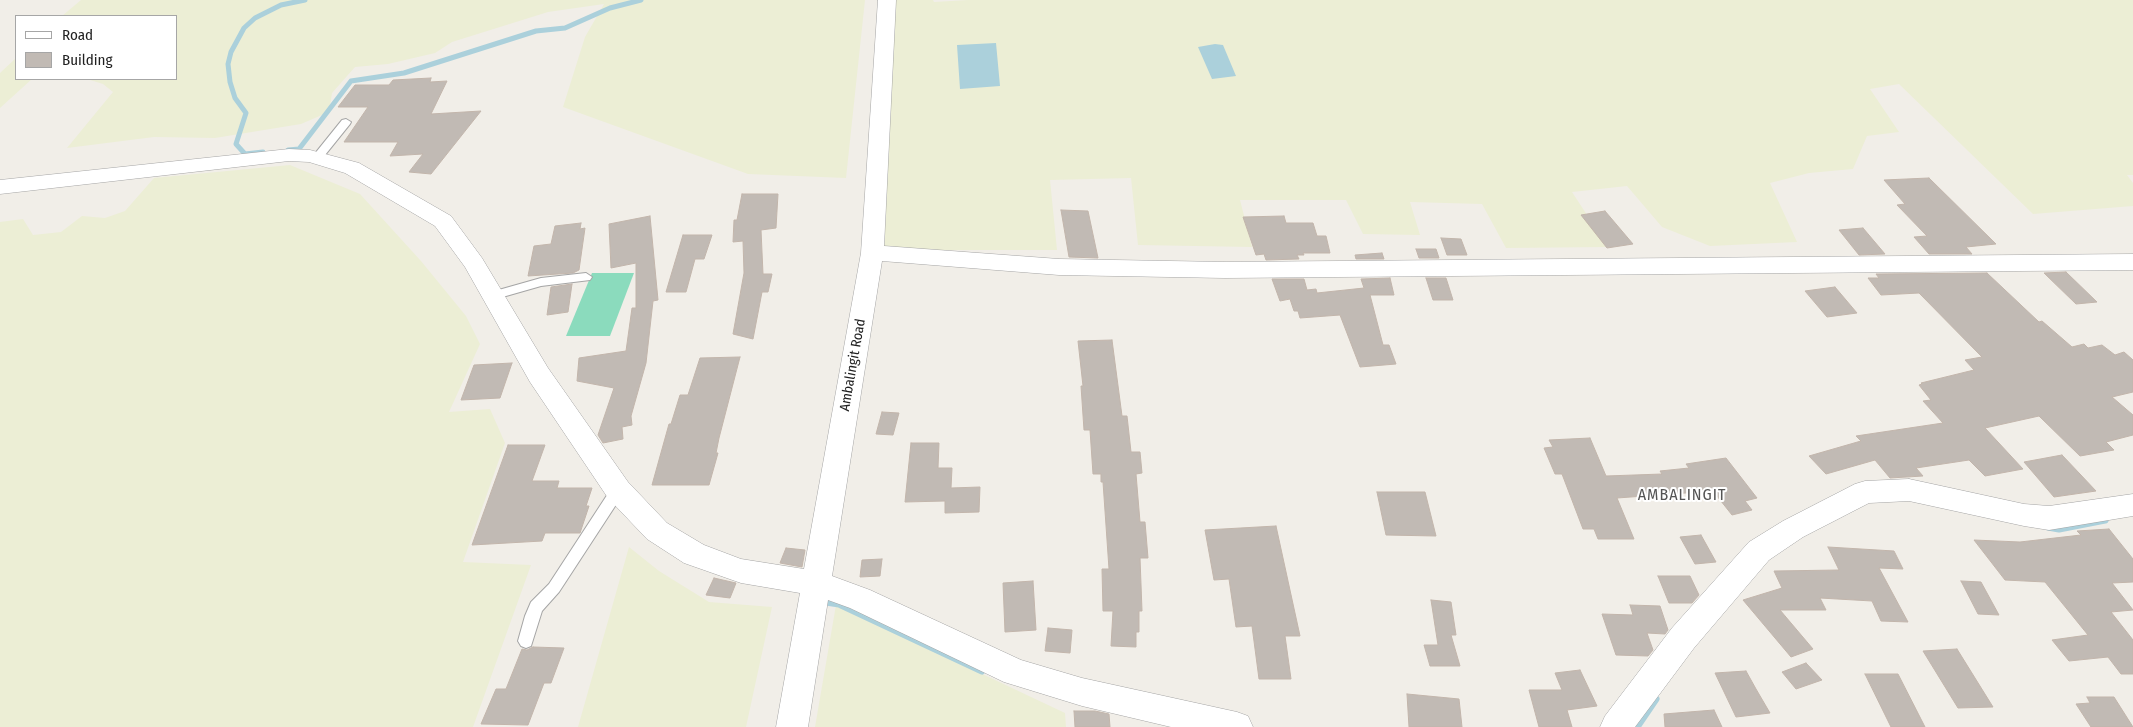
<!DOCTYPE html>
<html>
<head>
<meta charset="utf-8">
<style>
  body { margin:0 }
  #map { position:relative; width:2133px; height:727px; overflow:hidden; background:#f1eee8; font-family:"Fira Sans Condensed",sans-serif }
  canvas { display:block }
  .legend { position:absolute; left:15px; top:15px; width:162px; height:65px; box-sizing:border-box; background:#fff; border:1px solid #a6a6a6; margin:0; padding:6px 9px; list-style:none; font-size:15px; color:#212121 }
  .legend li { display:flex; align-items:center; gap:10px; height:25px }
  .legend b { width:25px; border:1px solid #a6a6a6 }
</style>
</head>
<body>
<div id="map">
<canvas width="2133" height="727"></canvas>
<ul class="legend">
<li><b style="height:6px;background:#fff"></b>Road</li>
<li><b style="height:14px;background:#c1bab4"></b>Building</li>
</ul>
</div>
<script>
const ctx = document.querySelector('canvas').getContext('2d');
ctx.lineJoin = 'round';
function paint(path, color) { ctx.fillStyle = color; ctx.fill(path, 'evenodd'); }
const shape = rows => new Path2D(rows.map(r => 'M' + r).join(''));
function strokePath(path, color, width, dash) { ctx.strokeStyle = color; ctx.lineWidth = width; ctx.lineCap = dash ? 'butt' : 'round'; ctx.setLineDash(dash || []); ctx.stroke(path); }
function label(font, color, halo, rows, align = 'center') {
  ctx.font = font + ' "Fira Sans Condensed",sans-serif'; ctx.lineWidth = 4; ctx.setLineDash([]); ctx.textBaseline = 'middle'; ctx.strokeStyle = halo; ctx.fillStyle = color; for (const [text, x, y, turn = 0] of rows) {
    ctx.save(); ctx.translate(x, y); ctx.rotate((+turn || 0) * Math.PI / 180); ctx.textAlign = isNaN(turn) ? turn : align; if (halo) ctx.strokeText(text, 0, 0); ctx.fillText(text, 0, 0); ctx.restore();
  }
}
paint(shape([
  [81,0,865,0,846,178,748,174,563,107,585,37,604,4,548,12,452,42,435,53,388,64,355,67,332,93,329,112,301,124,215,138,154,137,67,148,113,92,103,84,87,79,176,79,176,16,62,16],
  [895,0,933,0,934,2,968,0,2133,0,2133,175,2127,175,2133,183,2133,206,2033,214,1899,84,1870,89,1899,132,1867,136,1853,169,1809,173,1770,183,1797,242,1710,246,1662,227,1627,186,1572,192,1608,247,1506,248,1482,204,1410,202,1420,235,1363,234,1346,200,1240,200,1252,247,1138,245,1131,178,1050,180,1057,250,884,250],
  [16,58,16,79,32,79,0,108,0,73],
  [290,165,360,194,421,261,466,316,480,344,449,412,490,409,505,443,463,562,531,565,473,727,0,727,0,222,23,219,33,235,61,232,82,216,105,218,125,211,154,178],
  [629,547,659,571,709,602,772,607,746,727,578,727],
  [836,605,1065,713,1066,727,815,727]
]), '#eceed5');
paint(shape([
  [592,273,634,273,610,336,566,336]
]), '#8bdbbd');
paint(shape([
  [996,43,1000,86,960,89,957,45],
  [1215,44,1223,45,1236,76,1212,79,1198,47]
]), '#abd0db');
strokePath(shape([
  [288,150,299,149,351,81,404,73,536,31,565,28,610,8,641,0],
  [263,152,245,154,236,144,246,113,235,98,230,82,228,64,231,52,244,28,255,18,281,5,305,0]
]), '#abd0db', 5);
strokePath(shape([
  [2048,527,2059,529,2105,520],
  [826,602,839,604,982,671],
  [1637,727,1656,699]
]), '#abd0db', 7);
const building = shape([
  [431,78,430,82,447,81,431,114,481,111,431,174,409,172,423,154,390,156,398,142,344,142,368,107,338,107,355,85,389,85,393,80,431,78],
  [1929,178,1996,244,1966,247,1972,254,1929,254,1914,237,1927,236,1897,205,1905,204,1884,180,1929,178],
  [742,194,778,194,776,228,761,230,763,274,772,274,768,292,762,292,753,339,733,334,744,273,743,241,733,242,734,220,737,220,742,194],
  [1061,210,1088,211,1098,258,1069,257,1061,210],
  [1605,211,1633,244,1607,248,1581,215,1605,211],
  [650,216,658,300,653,301,646,363,631,416,632,425,622,427,623,439,603,443,598,435,614,388,577,381,579,358,626,351,632,308,636,308,636,263,611,268,609,224,650,216],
  [1284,216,1286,223,1313,223,1317,236,1326,236,1330,253,1303,253,1304,255,1297,255,1299,259,1266,260,1264,254,1256,255,1243,217,1284,216],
  [581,223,580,229,585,228,579,270,573,273,528,276,534,246,551,244,555,226,581,223],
  [1863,228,1885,254,1859,255,1839,230,1863,228],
  [683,235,712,235,704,259,695,259,686,292,666,292,683,235],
  [1441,238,1461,239,1467,255,1447,255,1441,238],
  [1416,249,1436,249,1439,258,1419,258,1416,249],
  [1382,253,1384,259,1356,259,1355,255,1382,253],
  [2066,272,2097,302,2076,304,2044,273,2066,272],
  [1987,273,2039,322,2042,321,2072,347,2084,344,2088,348,2102,345,2115,355,2124,352,2133,360,2133,392,2112,397,2133,415,2133,435,2106,442,2114,450,2080,456,2039,416,1985,428,2023,469,1985,476,1969,460,1916,468,1923,476,1890,478,1875,460,1826,474,1809,456,1861,441,1856,436,1943,423,1923,401,1931,400,1919,385,1922,384,1921,383,1974,370,1965,360,1982,357,1919,293,1881,295,1868,278,1879,278,1876,274,1987,273],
  [1390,278,1394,295,1370,295,1383,345,1389,345,1396,364,1360,367,1340,315,1300,318,1298,311,1294,311,1290,299,1280,301,1272,279,1304,279,1307,290,1316,289,1317,293,1364,288,1361,279,1390,278],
  [1426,278,1446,278,1453,300,1433,300,1426,278],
  [572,284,568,312,547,315,551,287,572,284],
  [1835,287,1857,313,1827,317,1805,291,1835,287],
  [1112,340,1122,416,1127,416,1131,452,1140,452,1142,473,1136,474,1140,522,1145,522,1148,558,1140,558,1142,611,1139,611,1139,632,1136,632,1136,647,1111,646,1113,611,1103,611,1102,569,1109,569,1103,482,1101,482,1101,474,1093,474,1090,430,1084,430,1081,386,1083,386,1078,341,1112,340],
  [740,357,719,438,716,453,718,453,709,485,652,485,669,424,671,424,680,395,688,395,700,358,740,357],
  [512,363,500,398,461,400,474,365,512,363],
  [882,412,899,413,893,435,876,434,882,412],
  [1590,438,1606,476,1662,474,1660,471,1689,468,1686,464,1726,458,1757,498,1745,501,1752,510,1732,515,1713,491,1617,498,1634,539,1598,539,1594,529,1583,529,1562,474,1555,474,1544,448,1553,447,1549,440,1590,438],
  [911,443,939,443,938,468,952,468,951,488,980,487,979,512,945,513,945,501,905,502,911,443],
  [508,445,545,445,532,481,559,481,557,488,592,488,586,506,589,506,580,533,545,533,542,541,472,545,508,445],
  [2062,455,2080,474,2096,491,2054,497,2024,462,2062,455],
  [1377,492,1425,492,1436,536,1386,535,1377,492],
  [1276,526,1300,636,1285,636,1291,679,1259,679,1252,626,1236,627,1229,579,1214,580,1205,530,1276,526],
  [2109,529,2133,559,2133,582,2112,583,2133,610,2111,612,2133,640,2133,674,2121,674,2108,657,2069,661,2052,640,2088,635,2045,582,2005,580,1974,540,2020,542,2081,535,2077,531,2109,529],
  [1701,535,1716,562,1695,564,1680,537,1701,535],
  [1828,547,1894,551,1903,569,1879,568,1908,622,1881,621,1872,601,1820,598,1826,610,1780,610,1813,649,1791,657,1743,600,1782,588,1774,571,1839,570,1828,547],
  [786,548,805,550,802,567,780,563,786,548],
  [882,559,880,576,860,577,862,560,882,559],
  [1658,576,1690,576,1699,595,1692,603,1669,603,1658,576],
  [714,578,736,583,730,598,706,595,714,578],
  [1033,581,1036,630,1005,632,1003,583,1033,581],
  [1961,581,1981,582,1999,615,1978,614,1961,581],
  [1431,600,1451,602,1456,635,1451,635,1460,666,1430,666,1424,645,1438,645,1431,600],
  [1630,605,1660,606,1668,630,1665,634,1647,633,1653,650,1648,656,1616,655,1602,614,1633,615,1630,605],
  [1048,628,1072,630,1070,653,1045,651,1048,628],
  [533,647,564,648,551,683,544,683,528,725,481,724,496,689,506,689,522,649,527,650,533,647],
  [1957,649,1993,707,1958,708,1923,651,1957,649],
  [1806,663,1822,680,1796,689,1782,672,1806,663],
  [1580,670,1597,706,1567,710,1572,727,1539,727,1529,690,1562,690,1555,673,1580,670],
  [1746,671,1756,689,1770,713,1736,717,1715,673,1746,671],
  [1865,674,1898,674,1925,727,1891,727,1865,674],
  [1407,694,1459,699,1462,727,1409,727,1407,694],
  [2087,697,2114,697,2133,727,2091,727,2076,704,2090,703,2087,697],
  [1714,710,1722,727,1665,727,1664,714,1714,710],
  [1074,711,1095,711,1109,714,1110,727,1075,727,1074,711]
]);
paint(building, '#c1bab4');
strokePath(building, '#c2b5ab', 1);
const lane = shape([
  [346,119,351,122,350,124,321,160,313,160,313,156,342,120,346,119],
  [586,273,592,277,590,280,541,286,492,300,486,296,488,293,541,278,586,273],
  [618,484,623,486,625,490,623,494,559,592,542,611,531,646,526,648,521,646,518,641,525,616,531,602,549,584,613,486,618,484]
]);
const street = shape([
  [878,0,896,0,884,246,1059,259,1225,262,2133,254,2133,270,1225,278,1059,275,882,261,832,576,870,590,1021,660,1082,678,1237,712,1248,716,1253,727,1171,727,1082,706,1004,682,850,608,828,600,808,727,776,727,800,593,741,583,684,563,647,539,608,498,530,382,465,267,435,226,345,173,309,162,289,161,0,194,0,180,289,149,310,150,359,163,451,216,482,258,548,368,628,482,667,523,704,545,741,559,804,569,861,253,878,0],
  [1909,479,2024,504,2049,506,2133,494,2133,516,2049,530,2024,526,1909,501,1869,503,1803,537,1769,560,1694,648,1635,727,1600,727,1605,716,1672,628,1749,542,1783,521,1855,484,1865,481,1909,479]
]);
strokePath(lane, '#a5a5a5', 2);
strokePath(street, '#a5a5a5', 1);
paint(lane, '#fff');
paint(street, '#fff');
label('14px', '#212121', '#fff', [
  ["Ambalingit Road",853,365,-80]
]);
ctx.letterSpacing = '1px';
label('16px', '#545454', '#fff', [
  ["AMBALINGIT",1682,496]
]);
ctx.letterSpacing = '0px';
</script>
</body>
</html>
